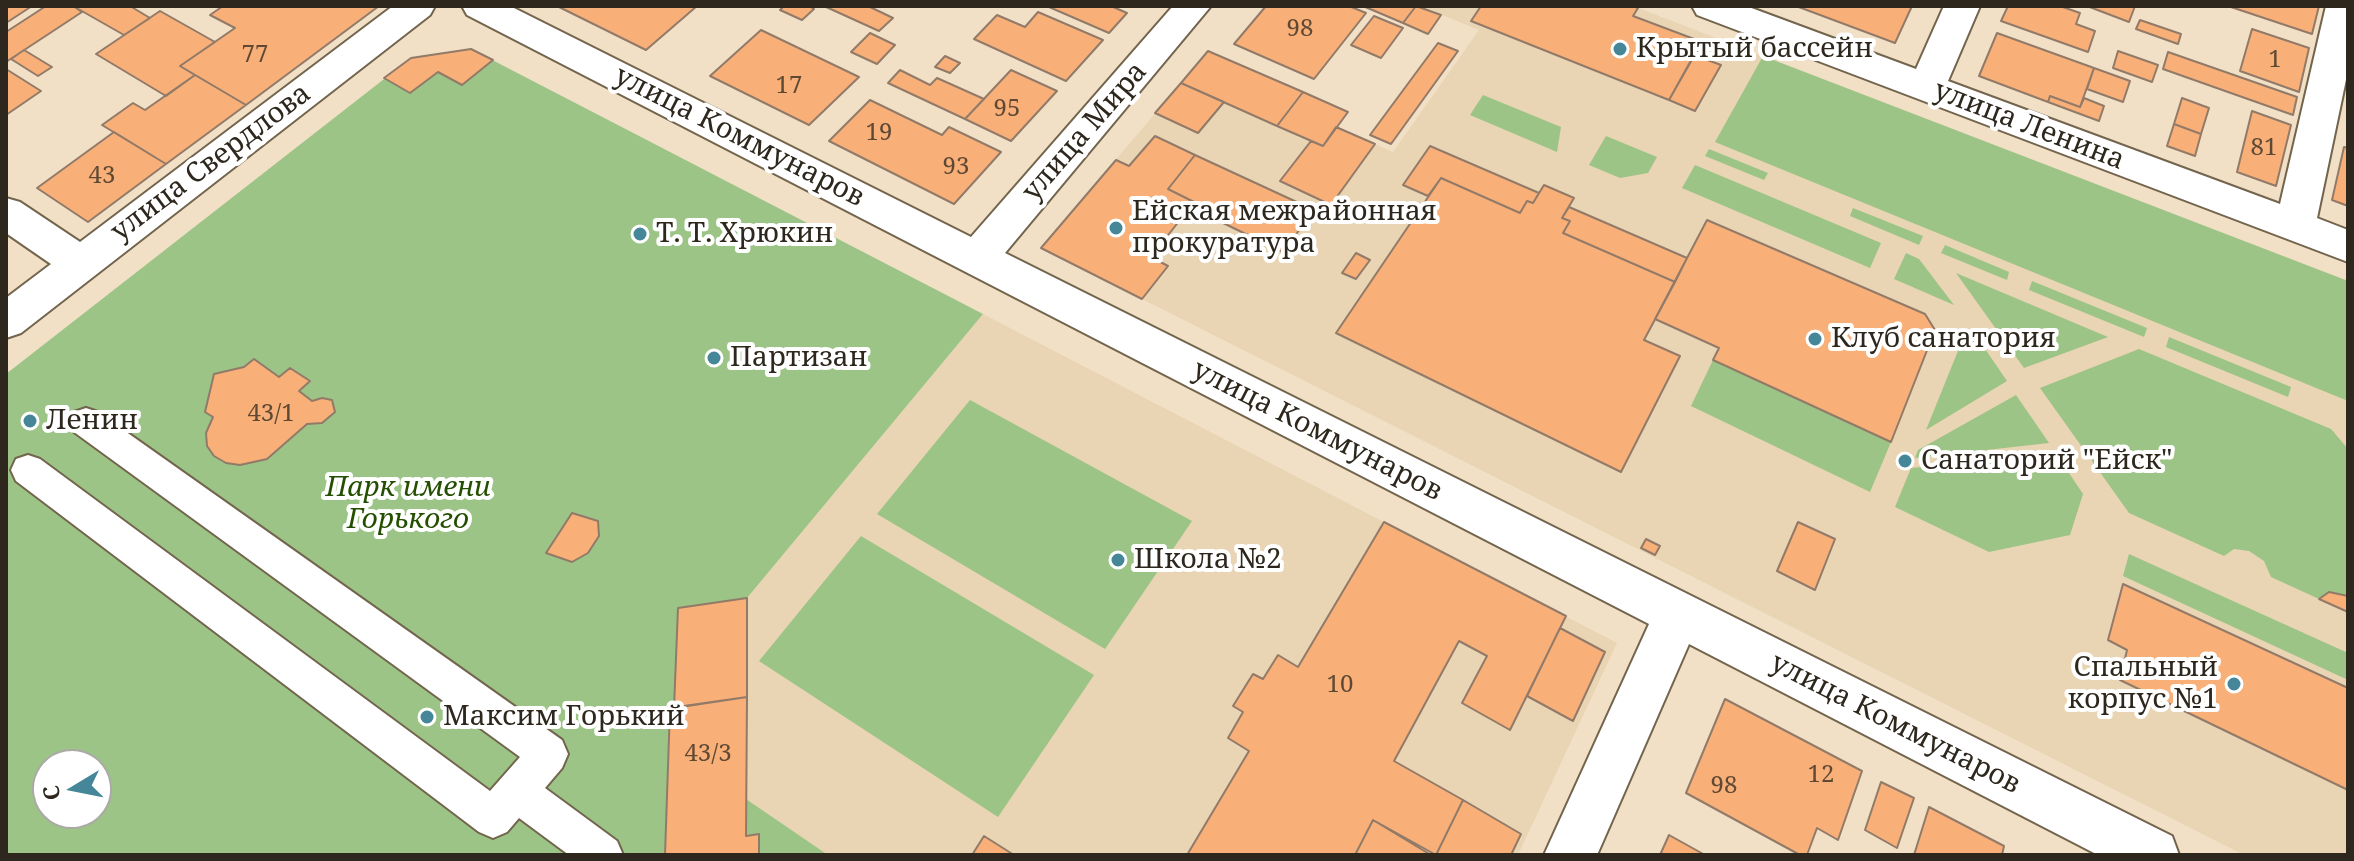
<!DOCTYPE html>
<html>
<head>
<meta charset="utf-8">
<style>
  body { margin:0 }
  #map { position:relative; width:2354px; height:861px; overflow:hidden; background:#f1e0c6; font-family:"Noto Serif",serif }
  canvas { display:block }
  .frame { position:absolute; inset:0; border:8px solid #2d271d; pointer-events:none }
  .north { position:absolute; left:32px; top:749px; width:80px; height:80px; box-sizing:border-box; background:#fff; border:2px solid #aba9a5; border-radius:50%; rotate:260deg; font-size:22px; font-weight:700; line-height:32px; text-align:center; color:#2d271d }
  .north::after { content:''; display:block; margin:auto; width:28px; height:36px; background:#458798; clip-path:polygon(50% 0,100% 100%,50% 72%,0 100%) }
</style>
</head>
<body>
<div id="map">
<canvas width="2354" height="861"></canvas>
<div class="frame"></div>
<div class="north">С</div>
</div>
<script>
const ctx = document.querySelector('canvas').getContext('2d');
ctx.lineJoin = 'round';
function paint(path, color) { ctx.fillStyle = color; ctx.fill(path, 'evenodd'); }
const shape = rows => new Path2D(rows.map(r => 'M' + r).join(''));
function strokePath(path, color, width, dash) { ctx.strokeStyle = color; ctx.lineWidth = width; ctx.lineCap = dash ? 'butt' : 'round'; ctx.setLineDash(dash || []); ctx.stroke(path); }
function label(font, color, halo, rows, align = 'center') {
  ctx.font = font + ' "Noto Serif",serif'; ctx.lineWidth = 8; ctx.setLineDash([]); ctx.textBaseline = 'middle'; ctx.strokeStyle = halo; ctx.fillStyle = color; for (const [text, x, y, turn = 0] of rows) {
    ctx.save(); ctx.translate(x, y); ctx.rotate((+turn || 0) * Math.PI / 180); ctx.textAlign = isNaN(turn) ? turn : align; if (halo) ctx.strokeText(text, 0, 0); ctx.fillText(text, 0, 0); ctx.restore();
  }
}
paint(shape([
  [1360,6,1633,6,2348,281,2348,855,2244,855,1041,248,1208,51,1348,112,1337,128,1393,152,1479,30,1442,15,1428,34],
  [983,314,1617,643,1518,855,828,855,746,799,747,598]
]), '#e9d4b4');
paint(shape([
  [471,49,983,314,747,598,746,799,828,855,6,855,6,374,411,58],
  [48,765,96,765,96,813,48,813],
  [1763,56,2348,281,2348,401,1715,142],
  [1483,95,1561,127,1557,152,1470,115],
  [1606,136,1657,157,1648,173,1620,178,1589,165],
  [1709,149,1768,173,1764,180,1705,156],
  [1695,165,1881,243,1870,268,1682,188],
  [1853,208,1923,236,1919,245,1850,216],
  [1945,245,2009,272,2007,280,1941,253],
  [1906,253,1919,259,1954,305,1894,279],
  [1956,273,2108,337,2024,368],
  [2032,281,2147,328,2144,337,2029,290],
  [1964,336,1981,343,2007,381,1926,430],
  [2169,337,2291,387,2288,397,2166,347],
  [2139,349,2331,429,2348,449,2348,596,2329,592,2319,599,2271,577,2264,561,2249,551,2234,549,2224,556,2129,513,2040,388],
  [1713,360,1891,442,1870,492,1691,406],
  [2016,395,2049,443,1915,458,1918,450],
  [970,400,1192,521,1105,649,877,514],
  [2057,455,2083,494,2070,535,1989,552,1895,507,1911,468],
  [861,536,1094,675,998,817,759,661],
  [2129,554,2348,653,2348,680,2123,576]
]), '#9cc486');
const building = shape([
  [6,6,32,6,6,23,6,6],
  [46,6,73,6,82,12,6,62,6,32,46,6],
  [73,6,130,6,150,18,124,35,73,6],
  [223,6,379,6,246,105,180,66,235,28,210,15,223,6],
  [557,6,697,6,646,50,557,6],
  [784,6,809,6,814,9,802,20,780,10,784,6],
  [824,6,868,6,893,18,879,31,824,6],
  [1111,6,1127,13,1109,33,1049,7,1111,6],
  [1266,6,1349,6,1366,13,1314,79,1234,44,1266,6],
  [1363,6,1416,6,1403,23,1363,6],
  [1416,6,1441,15,1428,34,1403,23,1416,6],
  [1481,6,1633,6,1638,8,1633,16,1702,42,1669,100,1471,21,1481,6],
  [1796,6,1912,6,1895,43,1796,6],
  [2008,6,2060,6,2080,13,2076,24,2095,31,2088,52,2001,21,2008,6],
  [2087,6,2135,6,2129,22,2087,6],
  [2228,6,2319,6,2312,34,2228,6],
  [160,11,215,42,180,66,195,75,166,96,96,54,160,11],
  [1038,12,1103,40,1066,81,974,39,997,15,1025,27,1038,12],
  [1374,16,1403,28,1381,58,1351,45,1374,16],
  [2140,20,2181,34,2178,44,2136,29,2140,20],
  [2252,29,2309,48,2299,92,2240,71,2252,29],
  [761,30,859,77,809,125,710,76,761,30],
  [870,33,895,45,877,64,851,52,870,33],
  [1997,33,2094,68,2080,107,2050,96,2048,102,1979,76,1997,33],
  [1438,43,1458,51,1391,144,1370,135,1438,43],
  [471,49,493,60,462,85,438,72,410,93,384,78,411,58,471,49],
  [24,50,52,67,38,76,11,59,24,50],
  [1208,51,1303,92,1277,126,1181,83,1208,51],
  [2118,51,2158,65,2152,82,2113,68,2118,51],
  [2168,52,2297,97,2293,115,2163,69,2168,52],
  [1694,55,1721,65,1695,111,1669,100,1694,55],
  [945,56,960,63,950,73,935,67,945,56],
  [2094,68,2130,81,2123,102,2087,89,2094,68],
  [6,69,41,91,6,115,6,69],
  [900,70,930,85,937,78,984,99,965,119,888,83,900,70],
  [1011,70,1057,91,1011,141,965,119,1011,70],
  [195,75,246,105,166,164,102,125,133,103,145,110,195,75],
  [1181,83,1224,102,1198,133,1155,113,1181,83],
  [1303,92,1348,112,1323,146,1277,126,1303,92],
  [2050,96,2080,107,2084,98,2104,106,2099,121,2048,102,2050,96],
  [2182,98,2209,108,2201,134,2174,124,2182,98],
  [870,100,942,135,949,127,1001,152,954,204,829,141,870,100],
  [2252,111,2291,125,2276,186,2237,172,2252,111],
  [2174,124,2201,134,2195,156,2167,146,2174,124],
  [1336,127,1375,144,1331,205,1280,181,1311,141,1323,146,1336,127],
  [114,132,166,164,88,222,37,188,114,132],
  [1155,136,1195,155,1168,189,1194,202,1151,257,1168,266,1142,299,1041,248,1116,160,1129,166,1155,136],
  [1430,146,1539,193,1533,203,1527,201,1520,213,1441,178,1428,196,1403,185,1430,146],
  [2344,147,2348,148,2348,206,2332,200,2344,147],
  [1195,155,1314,210,1283,252,1190,207,1194,202,1168,189,1195,155],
  [1441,178,1520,213,1527,201,1533,203,1544,185,1574,198,1562,218,1570,221,1563,233,1675,282,1644,340,1680,356,1621,472,1336,333,1441,178],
  [1569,207,1687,258,1675,282,1563,233,1570,221,1562,218,1569,207],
  [1707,220,1925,314,1935,330,1891,442,1713,360,1719,348,1655,319,1707,220],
  [1356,253,1370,260,1356,279,1342,273,1356,253],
  [254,359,279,377,290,368,310,381,299,391,312,401,322,398,332,400,335,412,322,423,307,424,267,459,240,465,226,463,214,456,207,446,206,433,213,417,205,412,214,374,244,367,254,359],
  [572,513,598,521,599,536,588,553,572,562,546,553,572,513],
  [1384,522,1566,616,1510,730,1462,703,1487,656,1459,641,1394,761,1463,800,1436,855,1373,820,1355,855,1187,855,1249,751,1228,738,1243,712,1233,706,1253,674,1263,679,1278,655,1298,667,1384,522],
  [1798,522,1835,539,1815,590,1777,571,1798,522],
  [1646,539,1660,546,1655,555,1641,548,1646,539],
  [2123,584,2348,688,2348,790,2120,680,2127,650,2108,640,2123,584],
  [2329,592,2348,596,2348,612,2319,599,2329,592],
  [747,598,747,697,674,708,678,608,747,598],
  [1560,628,1605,652,1573,721,1527,696,1560,628],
  [747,697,746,836,759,834,759,855,665,855,670,708,747,697],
  [1725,699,1862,771,1838,840,1817,828,1807,855,1800,855,1686,793,1725,699],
  [1881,782,1914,798,1897,848,1865,830,1881,782],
  [1463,800,1521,834,1511,855,1436,855,1463,800],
  [1929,807,2004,846,2002,855,1914,855,1929,807],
  [1373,820,1431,855,1355,855,1373,820],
  [1669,835,1705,855,1660,855,1669,835],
  [984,836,1014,855,972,855,984,836]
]);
paint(building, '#f8b078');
strokePath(building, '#927a69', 2);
const pedestrian = shape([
  [86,408,98,412,562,740,568,754,562,768,545,788,617,841,623,855,569,855,519,818,507,832,493,838,479,832,16,481,11,470,16,459,28,455,40,459,490,791,520,757,74,432,69,422,74,412,86,408]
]);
const minor = shape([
  [393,6,435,6,430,15,21,333,6,338,6,298,51,264,6,233,6,198,20,202,80,242,393,6],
  [462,6,510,6,971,237,1173,6,1211,6,1005,253,2172,836,2179,855,2098,855,1689,644,1597,855,1544,855,1649,624,467,15,462,6],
  [1692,6,1746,6,1916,69,1944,6,1980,6,1948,81,2280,204,2326,6,2348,6,2348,70,2317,218,2348,230,2348,262,1697,15,1692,6]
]);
strokePath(pedestrian, '#72644d', 4);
strokePath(minor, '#72644d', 4);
paint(pedestrian, '#fff');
paint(minor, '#fff');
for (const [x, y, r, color] of [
  [1620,49,8,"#458798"],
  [1116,228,8,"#458798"],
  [640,234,8,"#458798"],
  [1815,339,8,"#458798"],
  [714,358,8,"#458798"],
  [30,421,8,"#458798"],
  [1905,461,8,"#458798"],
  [1118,560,8,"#458798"],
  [2234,684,8,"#458798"],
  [427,717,8,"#458798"]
]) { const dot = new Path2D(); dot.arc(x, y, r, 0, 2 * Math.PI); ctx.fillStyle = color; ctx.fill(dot); strokePath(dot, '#fff', 3); }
label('24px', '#604934', null, [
  ["98",1300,29],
  ["77",255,55],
  ["1",2275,60],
  ["17",789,86],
  ["95",1007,109],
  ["19",879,133],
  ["81",2264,148],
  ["93",956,167],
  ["43",102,176],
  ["43/1",271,414],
  ["10",1340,685],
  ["43/3",708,754],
  ["12",1821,775],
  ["98",1724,786]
]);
label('28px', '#2d271d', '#fff', [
  ["Крытый бассейн",1636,49],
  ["Ейская межрайонная",1132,212],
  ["прокуратура",1132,244],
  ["Т. Т. Хрюкин",656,234],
  ["Клуб санатория",1831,339],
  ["Партизан",730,358],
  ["Ленин",46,421],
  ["Санаторий \"Ейск\"",1921,461],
  ["Школа №2",1134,560],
  ["Спальный",2218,668,"right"],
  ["корпус №1",2218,700,"right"],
  ["Максим Горький",443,717]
], 'left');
label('28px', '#2d271d', '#fff', [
  ["улица Ленина",2029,126,21],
  ["улица Мира",1085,132,-49],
  ["улица Коммунаров",739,137,27],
  ["улица Свердлова",211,163,-37],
  ["улица Коммунаров",1317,431,27],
  ["улица Коммунаров",1895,724,27]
]);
label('italic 28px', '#254f00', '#fff', [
  ["Парк имени",408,488],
  ["Горького",408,520]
]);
</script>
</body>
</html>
